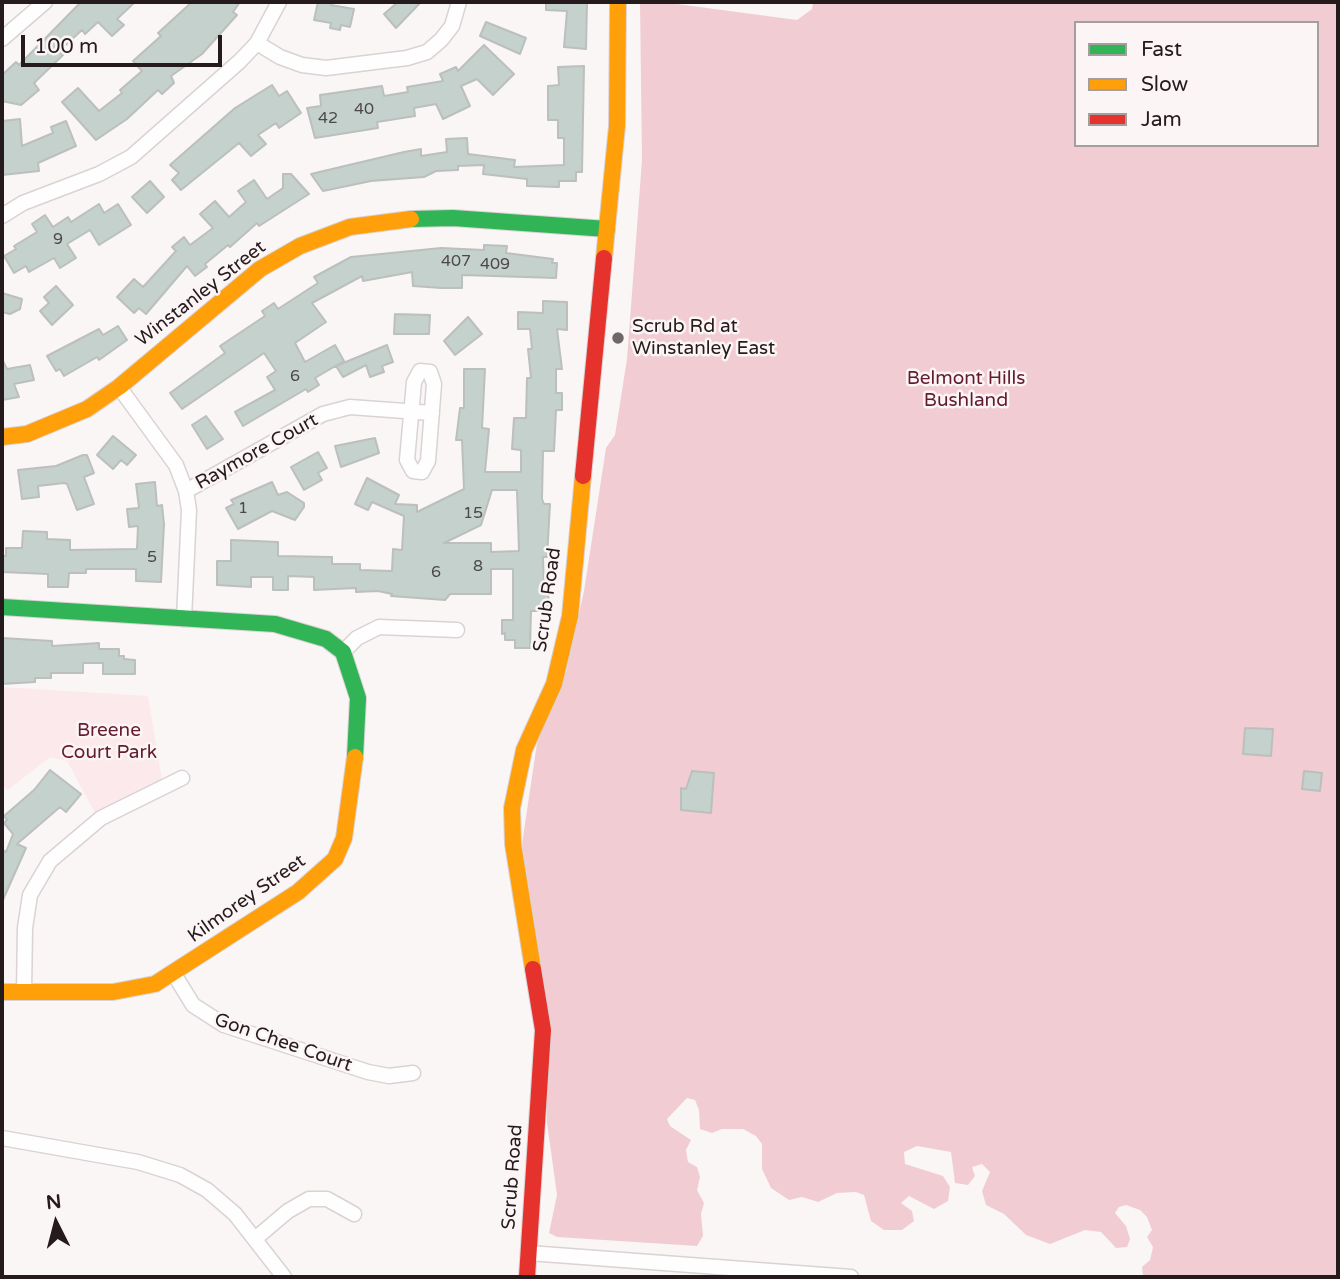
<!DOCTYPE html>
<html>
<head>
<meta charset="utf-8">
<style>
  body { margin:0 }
  #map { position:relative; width:1340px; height:1279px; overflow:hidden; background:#faf6f6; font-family:"Varela Round",sans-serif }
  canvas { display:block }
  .frame { position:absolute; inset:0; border:4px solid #251a1c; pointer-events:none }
  .legend { position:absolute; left:1074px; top:21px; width:245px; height:126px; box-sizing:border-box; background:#fbf5f5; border:2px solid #a59d9e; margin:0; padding:9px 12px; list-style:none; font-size:21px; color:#251a1c }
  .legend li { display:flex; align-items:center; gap:14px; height:35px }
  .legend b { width:35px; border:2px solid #a59d9e }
  .north { position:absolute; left:21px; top:1188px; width:70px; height:70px; -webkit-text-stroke:5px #fbf5f5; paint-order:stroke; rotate:354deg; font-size:19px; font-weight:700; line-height:28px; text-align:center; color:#251a1c }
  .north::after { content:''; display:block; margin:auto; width:24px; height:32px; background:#251a1c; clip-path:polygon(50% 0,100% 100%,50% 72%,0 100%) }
  .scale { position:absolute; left:21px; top:35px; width:201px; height:32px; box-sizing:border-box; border:4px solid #251a1c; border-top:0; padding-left:9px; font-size:21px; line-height:24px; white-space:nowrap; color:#251a1c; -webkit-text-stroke:5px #fbf5f5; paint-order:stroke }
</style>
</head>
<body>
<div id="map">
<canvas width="1340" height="1279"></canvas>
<div class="frame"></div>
<ul class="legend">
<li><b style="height:9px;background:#30b455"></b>Fast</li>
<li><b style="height:9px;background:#ff9f0a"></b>Slow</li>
<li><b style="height:9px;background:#e5322d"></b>Jam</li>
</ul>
<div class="north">N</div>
<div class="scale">100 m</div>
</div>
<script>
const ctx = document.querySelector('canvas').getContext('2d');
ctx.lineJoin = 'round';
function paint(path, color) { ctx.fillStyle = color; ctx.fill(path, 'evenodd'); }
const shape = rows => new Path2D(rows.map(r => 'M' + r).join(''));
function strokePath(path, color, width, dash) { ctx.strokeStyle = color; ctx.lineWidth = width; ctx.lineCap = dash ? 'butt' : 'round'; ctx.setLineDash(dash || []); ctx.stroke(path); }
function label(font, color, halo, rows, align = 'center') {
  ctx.font = font + ' "Varela Round",sans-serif'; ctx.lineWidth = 5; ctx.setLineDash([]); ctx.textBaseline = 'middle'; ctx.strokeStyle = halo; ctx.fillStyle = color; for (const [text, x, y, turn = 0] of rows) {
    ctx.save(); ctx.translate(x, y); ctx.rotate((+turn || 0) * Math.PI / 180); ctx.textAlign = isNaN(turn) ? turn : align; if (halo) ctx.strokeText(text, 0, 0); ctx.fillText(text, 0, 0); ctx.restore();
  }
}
paint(shape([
  [2,687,148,696,162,780,95,813,67,761,50,757,8,790,2,786]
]), '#fce9ec');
paint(shape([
  [640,2,662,2,797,20,812,9,813,2,1338,2,1338,1277,1143,1276,1142,1267,1150,1260,1153,1247,1147,1237,1152,1230,1147,1217,1140,1210,1126,1205,1119,1207,1115,1213,1126,1226,1130,1239,1127,1247,1116,1248,1101,1232,1085,1230,1050,1244,1026,1235,1004,1214,986,1205,982,1191,990,1172,982,1164,972,1167,975,1176,968,1185,955,1183,951,1152,917,1146,904,1152,905,1164,943,1176,950,1187,948,1201,934,1209,909,1196,901,1203,912,1211,914,1221,902,1230,884,1230,871,1221,864,1195,856,1192,837,1193,818,1202,802,1197,789,1200,771,1188,762,1169,762,1144,756,1136,743,1129,722,1129,712,1133,700,1129,699,1110,695,1100,687,1098,667,1119,670,1126,691,1140,686,1150,688,1162,697,1167,700,1177,697,1190,704,1203,701,1214,703,1236,697,1246,557,1237,549,1233,557,1195,547,1123,547,1006,522,844,537,743,566,672,584,591,606,448,615,435,627,359,642,160],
  [1076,23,1317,23,1317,145,1076,145]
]), '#f1cdd3');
const building = shape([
  [81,2,135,2,117,19,124,25,112,36,98,22,85,34,82,30,59,51,63,55,34,83,39,90,21,105,2,101,2,75,16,62,19,65,81,2],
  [192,2,240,2,233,12,237,15,202,54,171,76,174,83,162,94,158,90,127,119,96,140,62,102,78,88,99,111,122,93,120,90,142,71,133,61,161,36,158,33,192,2],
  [318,2,332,2,331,5,354,9,350,27,341,25,340,30,330,28,331,23,314,20,318,2],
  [398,2,421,2,396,28,384,14,398,2],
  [546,2,587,2,586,49,564,47,567,11,546,10,546,2],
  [486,22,526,38,520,54,480,36,486,22],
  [484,45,514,74,493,95,477,79,461,86,470,106,443,119,436,104,414,108,415,116,377,122,378,128,315,138,307,108,321,106,320,95,382,86,384,96,408,92,407,87,443,81,440,74,456,67,458,71,484,45],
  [584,66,582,172,576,172,576,181,559,181,559,187,527,186,527,179,483,174,484,165,458,166,458,170,436,171,424,177,371,181,323,191,311,174,404,152,421,149,421,156,447,152,446,139,467,138,468,154,515,160,514,167,564,165,564,138,558,138,558,120,548,120,548,86,559,85,558,67,584,66],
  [272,85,279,96,287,91,301,113,279,128,276,123,258,135,266,144,251,156,239,143,181,190,172,180,179,173,170,165,235,108,272,85],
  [20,119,22,146,53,133,51,127,66,121,76,146,38,163,39,171,2,175,2,121,20,119],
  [283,174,291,174,309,194,259,226,257,223,230,247,228,245,205,264,207,267,195,276,187,266,146,314,139,308,134,313,117,297,134,279,143,287,176,251,172,247,184,237,190,245,213,228,200,214,215,201,229,217,246,202,238,191,254,180,267,199,283,188,283,174],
  [150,181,164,197,147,213,132,197,150,181],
  [99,204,104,213,118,204,131,225,99,245,90,230,67,244,76,258,60,268,54,258,29,272,26,266,14,273,4,256,16,249,14,246,37,232,32,224,45,215,53,227,68,217,71,222,99,204],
  [484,245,507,246,506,253,553,259,552,263,557,263,556,278,462,275,462,288,441,288,413,286,412,272,363,281,362,276,312,303,326,322,295,343,305,362,335,345,344,361,315,378,319,385,308,392,306,389,243,426,235,412,275,390,267,377,276,371,264,353,182,409,170,393,225,353,220,346,265,316,262,311,274,303,278,309,318,283,314,277,351,257,441,248,484,250,484,245],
  [56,286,73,305,52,325,40,311,49,303,44,297,56,286],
  [2,293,22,299,20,309,10,314,2,312,2,293],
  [543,301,567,302,567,330,557,329,562,369,556,369,556,393,562,393,562,410,556,410,554,451,543,451,542,499,544,504,550,504,547,557,543,557,544,588,548,588,549,611,531,611,530,648,515,648,515,640,505,640,505,633,502,634,502,620,513,620,513,569,491,569,491,594,450,594,445,600,391,596,392,594,378,591,356,592,356,588,314,590,314,577,288,576,288,590,273,590,273,577,251,577,251,587,217,585,217,561,231,561,231,540,278,542,278,556,332,557,332,564,360,564,360,570,392,571,393,549,402,550,404,516,372,502,368,510,355,504,367,478,399,495,395,504,417,505,417,512,464,489,462,440,456,440,460,408,464,408,464,369,485,369,482,428,489,429,485,472,521,472,521,450,512,449,514,418,526,418,527,378,531,378,528,349,532,349,530,329,518,329,518,312,543,313,543,301],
  [492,490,517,490,519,551,491,552,491,543,444,543,481,525,492,490],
  [395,314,430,315,429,334,394,334,395,314],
  [468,317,482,334,455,355,444,341,468,317],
  [118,326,127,340,99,360,97,357,64,376,60,369,56,371,47,356,99,329,103,335,118,326],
  [387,345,393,362,382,366,384,372,370,377,366,365,343,377,336,366,387,345],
  [2,359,7,369,30,365,34,380,14,384,19,397,2,400,2,359],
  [206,416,223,439,207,449,192,425,206,416],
  [113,436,136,455,127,465,121,460,113,469,97,455,113,436],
  [375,438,379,453,341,467,335,446,375,438],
  [318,452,327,468,318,473,322,480,304,490,291,467,318,452],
  [83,455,87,455,94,473,84,477,94,504,77,510,67,484,64,483,38,486,39,497,22,499,18,470,56,466,83,455],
  [155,482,157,506,162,505,164,524,161,582,136,581,136,569,86,569,86,573,69,573,68,587,48,587,48,574,2,572,2,556,6,556,6,548,22,548,23,531,47,532,47,539,70,540,70,550,137,549,138,526,129,527,127,509,139,508,136,484,155,482],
  [272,482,278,495,287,492,304,503,304,507,295,520,272,511,238,529,226,508,234,504,231,500,272,482],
  [2,638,52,641,52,646,99,643,99,649,119,649,119,656,124,656,124,659,135,660,135,674,103,674,103,663,83,663,83,673,51,673,51,678,35,678,35,682,2,684,2,638],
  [1245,728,1273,729,1271,756,1243,754,1245,728],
  [50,770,81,794,66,812,60,807,17,844,26,848,2,902,2,850,6,852,13,834,4,823,7,820,4,816,34,790,50,770],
  [692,771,714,773,711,813,681,810,681,788,686,789,692,771],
  [1304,771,1322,773,1320,791,1302,789,1304,771]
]);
paint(building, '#c5d1cd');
strokePath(building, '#bbbfbd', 2);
const street = shape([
  [2,39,45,2],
  [257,43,280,57,302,65,326,68,407,58,427,52,441,40,452,26,459,2],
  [2,216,23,203,99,174,131,157,240,61,257,43,279,2],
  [420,371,430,372,434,384,428,461,422,472,413,471,407,460,414,382,420,371],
  [119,387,176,465,186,491,189,510,184,619],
  [186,491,323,414,350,407,432,413],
  [343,652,357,638,379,627,457,630],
  [174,974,193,1005,224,1025,368,1072,389,1076,413,1073],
  [24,992,25,928,30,895,50,861,101,818,182,778],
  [2,1138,138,1162,180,1175,207,1190,235,1214,284,1277],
  [256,1238,288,1211,309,1199,327,1199,354,1214],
  [529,1253,851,1277]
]);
const fast = shape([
  [411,219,453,218,607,229],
  [2,607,275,624,326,639,343,652,358,698,355,757]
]);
const slow = shape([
  [604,258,617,126,618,2],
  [2,437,27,434,87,409,119,387,260,269,300,246,350,227,411,219],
  [533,969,513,844,512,808,524,750,554,684,570,616,583,476],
  [2,992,113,992,155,984,298,892,335,859,344,838,355,757]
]);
const jam = shape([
  [583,476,604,258],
  [527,1277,543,1030,533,969]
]);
strokePath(street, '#dad2d3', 17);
strokePath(fast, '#dad2d3', 18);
strokePath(slow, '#dad2d3', 18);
strokePath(jam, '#dad2d3', 18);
strokePath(street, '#fefefe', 14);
strokePath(fast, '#30b455', 16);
strokePath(slow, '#ff9f0a', 16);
strokePath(jam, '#e5322d', 16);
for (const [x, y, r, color] of [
  [618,338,7,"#706768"]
]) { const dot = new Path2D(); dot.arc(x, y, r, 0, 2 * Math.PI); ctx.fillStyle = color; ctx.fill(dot); strokePath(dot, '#fbf5f5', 2.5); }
label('16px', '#4d4848', null, [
  ["40",364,110],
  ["42",328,119],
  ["9",58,240],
  ["407",456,262],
  ["409",495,265],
  ["6",295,377],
  ["1",243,509],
  ["15",473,514],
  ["5",152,558],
  ["8",478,567],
  ["6",436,573]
]);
label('19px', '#251a1c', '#fbf5f5', [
  ["Winstanley Street",201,294,-38],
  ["Raymore Court",257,452,-29],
  ["Scrub Road",548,600,-82],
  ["Kilmorey Street",247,899,-35],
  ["Gon Chee Court",283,1043,19],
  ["Scrub Road",513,1177,-86]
]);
label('19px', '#251a1c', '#fbf5f5', [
  ["Scrub Rd at",632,327],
  ["Winstanley East",632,349]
], 'left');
label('19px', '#641a30', '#fbf5f5', [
  ["Belmont Hills",966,379],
  ["Bushland",966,401],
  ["Breene",109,731],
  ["Court Park",109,753]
]);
</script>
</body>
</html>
